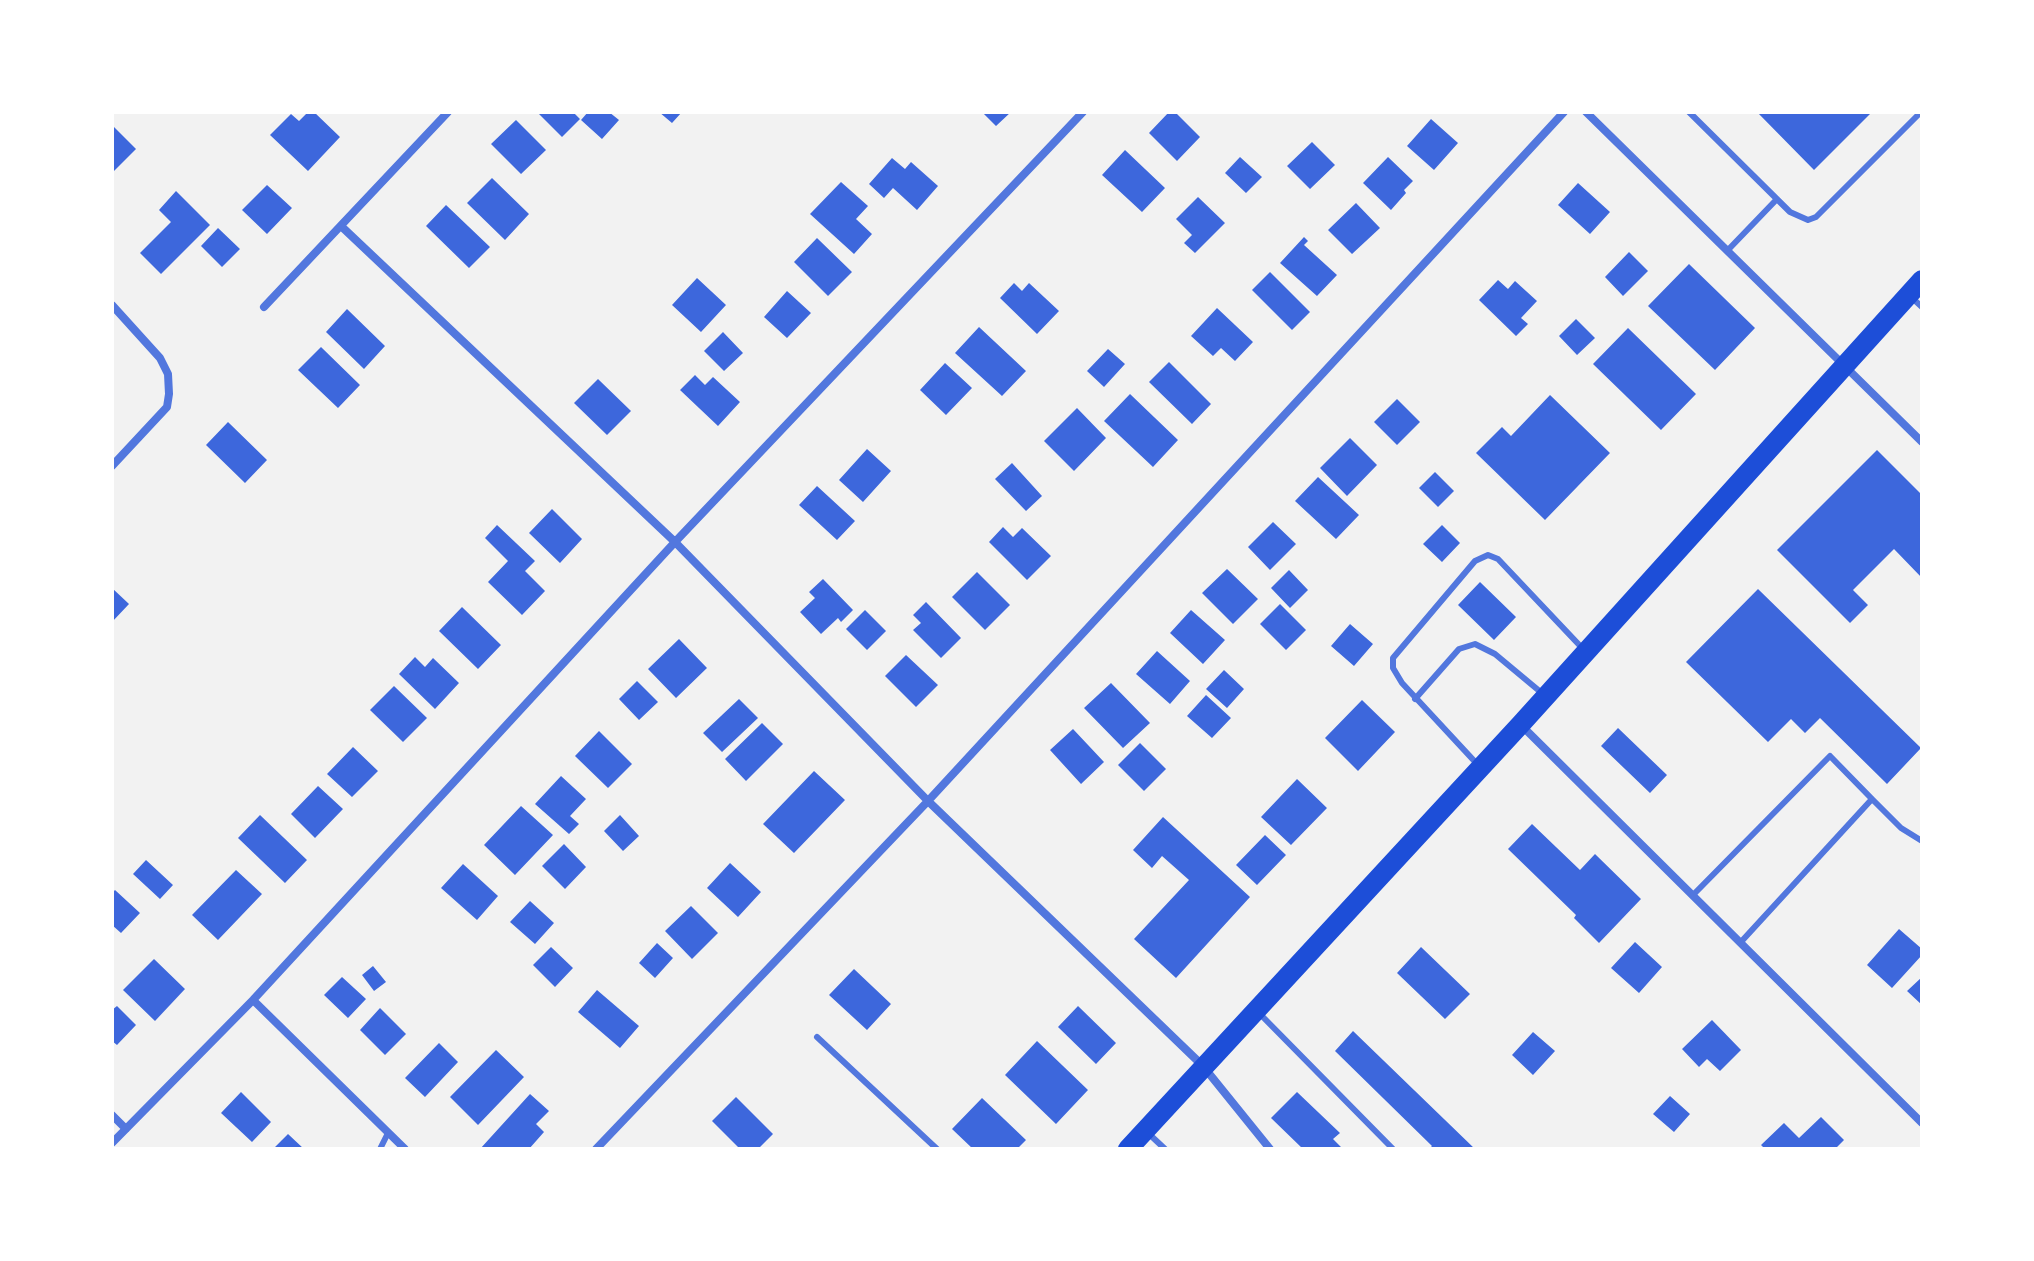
<!DOCTYPE html>
<html>
<head>
<meta charset="utf-8">
<style>
  body { margin:0 }
  #map { position:relative; width:2034px; height:1261px; overflow:hidden; background:#f2f2f2; font-family:"Alegreya Sans",sans-serif }
  canvas { display:block }
  .frame { position:absolute; inset:0; border:114px solid #fff; pointer-events:none }
</style>
</head>
<body>
<div id="map">
<canvas width="2034" height="1261"></canvas>
<div class="frame"></div>
</div>
<script>
const ctx = document.querySelector('canvas').getContext('2d');
ctx.lineJoin = 'round';
function paint(path, color) { ctx.fillStyle = color; ctx.fill(path, 'evenodd'); }
const shape = rows => new Path2D(rows.map(r => 'M' + r).join(''));
function strokePath(path, color, width, dash) { ctx.strokeStyle = color; ctx.lineWidth = width; ctx.lineCap = dash ? 'butt' : 'round'; ctx.setLineDash(dash || []); ctx.stroke(path); }
paint(shape([
  [308,112,314,112,340,137,308,171,270,135,291,114,299,121],
  [537,112,573,112,580,119,562,137],
  [588,112,609,112,619,120,602,139,581,120],
  [659,112,682,112,672,123],
  [982,112,1011,112,996,126],
  [1169,112,1175,112,1200,137,1177,161,1149,133],
  [1757,112,1872,112,1814,170],
  [1431,119,1458,143,1434,170,1407,146],
  [516,120,546,150,521,174,491,144],
  [112,125,136,149,112,173],
  [1312,142,1335,165,1310,189,1287,166],
  [1125,150,1165,188,1142,212,1102,175],
  [1240,157,1262,177,1246,193,1225,173],
  [1388,157,1413,181,1404,190,1406,193,1391,210,1363,183],
  [892,158,905,169,911,162,938,186,917,210,893,188,884,198,869,184],
  [492,178,529,214,505,240,467,203],
  [841,182,868,206,856,219,872,234,854,254,810,214],
  [1578,183,1610,212,1590,234,1558,205],
  [267,185,292,208,267,234,242,210],
  [176,191,210,225,161,274,140,253,171,222,159,210],
  [1198,197,1225,223,1195,253,1184,243,1192,235,1176,219],
  [1356,203,1380,228,1352,254,1328,230],
  [446,205,490,247,469,268,426,226],
  [218,228,240,249,222,267,201,246],
  [1304,237,1308,241,1304,245,1337,275,1317,296,1280,263],
  [817,238,852,272,828,296,794,262],
  [1629,252,1648,271,1623,296,1605,277],
  [1689,264,1755,328,1715,370,1648,306],
  [1270,272,1310,312,1292,330,1252,290],
  [697,278,726,305,701,332,672,305],
  [1498,280,1508,289,1515,281,1537,301,1521,318,1528,324,1516,336,1479,300],
  [1014,283,1022,291,1029,283,1059,311,1037,334,1000,298],
  [787,291,811,313,787,338,764,317],
  [1217,308,1253,342,1235,361,1221,348,1213,356,1191,336],
  [347,309,385,346,364,369,326,332],
  [1576,319,1595,338,1577,355,1559,336],
  [979,327,1026,371,1002,396,955,353],
  [1628,328,1696,394,1661,430,1593,364],
  [723,332,743,353,724,371,704,351],
  [321,347,360,385,338,408,298,370],
  [1108,349,1125,364,1104,387,1087,371],
  [1169,362,1211,404,1192,424,1149,382],
  [945,363,972,388,946,415,920,390],
  [695,375,705,385,713,377,740,402,718,426,680,390],
  [598,379,631,411,607,435,574,403],
  [1130,394,1178,440,1153,467,1104,421],
  [1550,395,1610,453,1545,520,1476,453,1502,427,1511,436],
  [1397,399,1420,422,1397,445,1374,422],
  [1077,408,1106,438,1074,471,1044,441],
  [228,422,267,460,245,483,206,445],
  [1350,438,1377,465,1347,496,1320,468],
  [867,449,891,471,863,502,839,480],
  [1877,450,1922,495,1922,578,1894,549,1853,590,1868,605,1850,623,1777,550],
  [1012,463,1042,496,1026,511,995,479],
  [1435,472,1454,491,1438,507,1419,488],
  [1318,477,1359,515,1336,539,1295,501],
  [817,486,855,521,837,540,799,505],
  [552,509,582,539,560,563,529,533],
  [1273,522,1296,544,1270,570,1248,547],
  [497,525,535,561,525,571,545,591,522,615,488,582,508,561,485,538],
  [1442,525,1460,543,1442,562,1423,544],
  [1003,527,1013,537,1022,528,1051,556,1027,580,989,542],
  [1227,569,1258,599,1233,624,1202,593],
  [1289,570,1308,590,1290,608,1271,588],
  [977,572,1010,605,985,630,952,597],
  [823,579,853,610,841,622,838,618,821,634,800,612,815,598,809,592],
  [1480,582,1516,617,1494,640,1458,605],
  [112,588,129,604,112,622],
  [1758,589,1921,748,1887,784,1820,718,1805,733,1791,719,1768,742,1686,662],
  [926,602,961,638,941,658,913,630,921,623,913,615],
  [1280,604,1306,630,1286,650,1260,624],
  [462,607,501,645,478,669,439,631],
  [865,610,886,631,867,650,846,629],
  [1191,610,1225,640,1203,664,1170,633],
  [1350,624,1373,644,1354,666,1331,646],
  [679,639,707,668,676,698,648,669],
  [1157,651,1190,681,1170,704,1136,674],
  [906,655,938,685,916,707,885,676],
  [415,657,425,667,433,658,459,683,435,709,399,674],
  [1224,670,1244,689,1227,708,1206,689],
  [637,681,658,702,639,720,619,699],
  [1111,683,1150,723,1123,748,1084,708],
  [394,686,427,718,403,742,370,710],
  [1206,695,1231,718,1212,738,1187,716],
  [739,699,758,718,722,752,703,733],
  [1362,700,1395,732,1358,771,1325,738],
  [762,723,783,744,746,781,725,759],
  [1618,728,1667,775,1650,793,1601,746],
  [1073,729,1104,762,1081,784,1050,750],
  [599,731,632,764,608,788,575,756],
  [1140,743,1166,769,1144,791,1118,765],
  [353,747,378,771,352,797,327,774],
  [814,771,845,800,794,853,763,824],
  [561,776,586,799,570,816,579,824,569,834,535,804],
  [1297,779,1327,808,1291,845,1261,817],
  [318,786,343,809,315,838,291,814],
  [521,806,553,835,515,875,484,845],
  [260,815,307,860,285,883,238,838],
  [620,815,639,836,623,851,604,831],
  [1163,817,1250,897,1176,978,1134,939,1189,880,1162,856,1152,868,1133,850],
  [1532,824,1580,870,1595,854,1641,899,1599,943,1574,918,1576,915,1508,849],
  [1265,835,1286,855,1257,885,1236,865],
  [564,844,586,867,565,889,542,866],
  [146,860,173,885,160,899,133,874],
  [730,863,761,892,738,917,707,888],
  [463,864,498,896,477,920,441,888],
  [236,870,262,894,218,940,192,915],
  [115,890,140,913,121,933,112,925,112,893],
  [530,901,554,923,535,944,510,922],
  [691,906,718,933,692,959,665,931],
  [1899,929,1922,949,1922,955,1892,988,1867,965],
  [1635,942,1662,967,1639,993,1611,968],
  [657,943,673,958,655,978,639,963],
  [551,947,573,968,555,987,533,965],
  [1421,947,1470,994,1445,1019,1397,973],
  [154,959,185,989,155,1021,123,990],
  [373,966,386,982,374,991,362,975],
  [854,969,891,1004,867,1030,829,995],
  [342,977,366,999,348,1018,324,995],
  [1922,977,1922,1005,1907,991],
  [597,990,639,1026,620,1048,578,1012],
  [117,1006,136,1025,117,1045,112,1041,112,1010],
  [1078,1006,1116,1043,1096,1064,1058,1027],
  [380,1008,406,1034,385,1055,360,1030],
  [1712,1020,1741,1050,1720,1071,1707,1059,1699,1067,1682,1049],
  [1353,1031,1475,1149,1429,1149,1432,1146,1335,1051],
  [1533,1032,1555,1051,1533,1075,1512,1055],
  [1037,1041,1088,1090,1056,1124,1005,1075],
  [439,1043,458,1062,425,1097,405,1078],
  [496,1050,524,1077,478,1125,450,1097],
  [241,1092,271,1122,252,1142,221,1113],
  [1297,1092,1340,1133,1333,1139,1343,1149,1303,1149,1271,1118],
  [530,1094,549,1111,536,1124,544,1132,529,1149,480,1149],
  [1670,1096,1690,1114,1674,1132,1653,1114],
  [736,1097,773,1134,758,1149,740,1149,712,1121],
  [982,1098,1026,1140,1017,1149,973,1149,952,1129],
  [1821,1117,1844,1140,1835,1149,1765,1149,1761,1145,1784,1123,1799,1138],
  [288,1134,304,1149,273,1149]
]), '#3d67dc');
strokePath(shape([
  [1689,112,1790,212,1808,220,1816,217,1921,112],
  [1727,251,1777,199],
  [1910,296,1922,307],
  [1415,699,1459,649,1475,644,1495,654,1543,694],
  [1478,765,1402,683,1393,668,1393,658,1475,561,1488,555,1498,559,1584,650],
  [1872,799,1901,828,1922,841],
  [1693,895,1830,756,1872,799,1740,943],
  [1258,1012,1393,1149],
  [817,1037,937,1149],
  [1148,1133,1165,1149],
  [380,1149,388,1133]
]), '#5277de', 6);
strokePath(shape([
  [1586,112,1922,442],
  [341,226,675,542,928,801,1203,1066,1270,1149],
  [112,305,160,358,168,374,169,394,167,407,112,466],
  [264,307,448,112],
  [1521,725,1922,1123],
  [253,1000,405,1149],
  [112,1115,126,1129],
  [112,1143,253,1000,675,542,1083,112],
  [596,1149,928,801,1564,112]
]), '#5277de', 8);
strokePath(shape([
  [1128,1149,1520,725,1922,280]
]), '#1d4ed8', 20);
</script>
</body>
</html>
